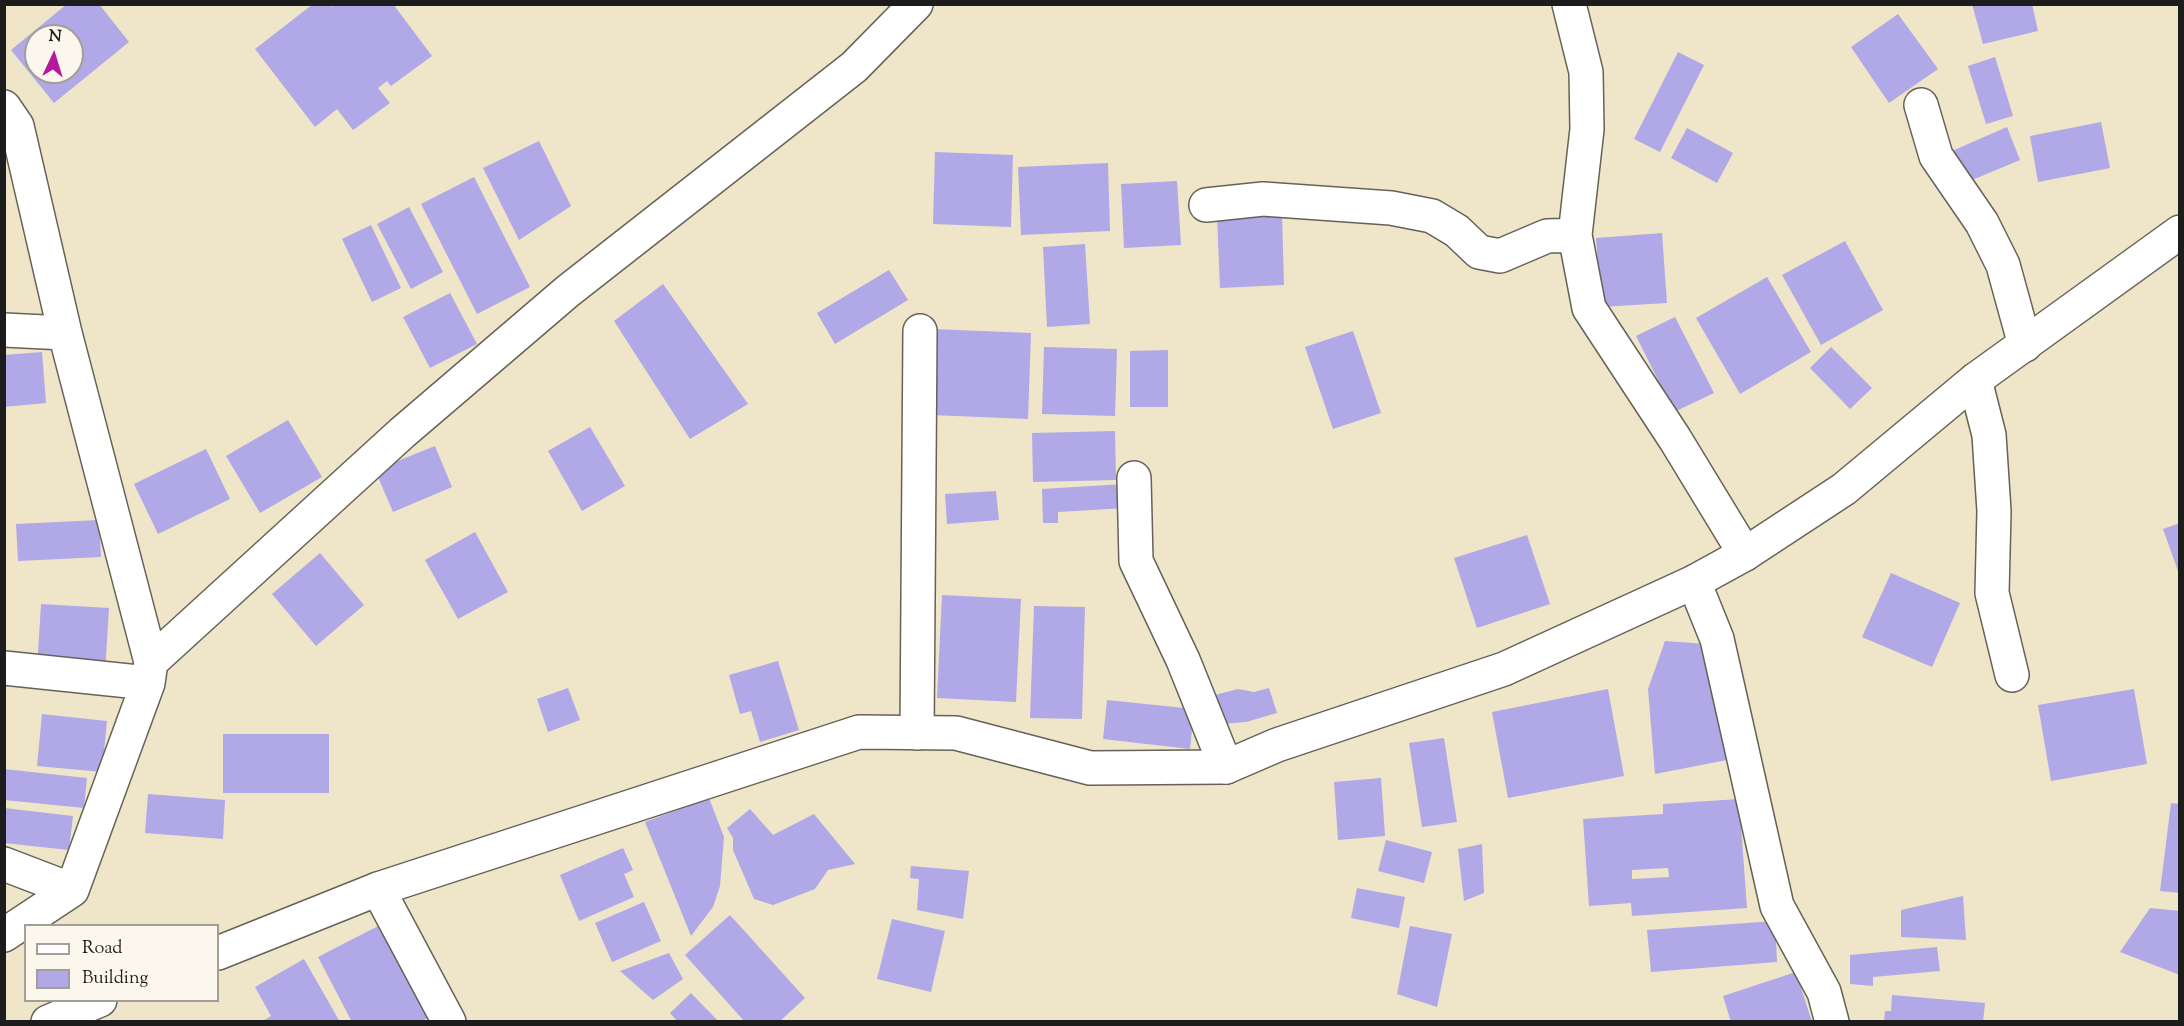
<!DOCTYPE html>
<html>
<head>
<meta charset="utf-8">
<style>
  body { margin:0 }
  #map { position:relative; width:2184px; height:1026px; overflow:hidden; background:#efe5c8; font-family:"Sorts Mill Goudy",serif }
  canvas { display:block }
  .frame { position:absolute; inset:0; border:6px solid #1c1c1c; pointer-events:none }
  .legend { position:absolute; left:24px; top:924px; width:195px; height:78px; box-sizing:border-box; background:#fbf7ec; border:2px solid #a29f99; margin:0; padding:8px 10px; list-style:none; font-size:18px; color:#1c1c1c }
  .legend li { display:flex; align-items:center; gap:12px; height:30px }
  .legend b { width:30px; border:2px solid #a29f99 }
  .north { position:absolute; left:24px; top:24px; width:60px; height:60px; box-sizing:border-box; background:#fbf7ec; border:2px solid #a29f99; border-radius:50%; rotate:4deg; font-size:16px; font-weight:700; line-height:24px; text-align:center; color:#1c1c1c }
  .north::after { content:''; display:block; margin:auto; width:21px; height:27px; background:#b5179e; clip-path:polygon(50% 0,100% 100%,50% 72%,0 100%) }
</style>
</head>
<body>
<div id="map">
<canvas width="2184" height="1026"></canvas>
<div class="frame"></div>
<ul class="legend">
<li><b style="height:8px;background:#fff"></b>Road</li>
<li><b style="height:16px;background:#b1a8e7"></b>Building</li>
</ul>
<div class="north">N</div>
</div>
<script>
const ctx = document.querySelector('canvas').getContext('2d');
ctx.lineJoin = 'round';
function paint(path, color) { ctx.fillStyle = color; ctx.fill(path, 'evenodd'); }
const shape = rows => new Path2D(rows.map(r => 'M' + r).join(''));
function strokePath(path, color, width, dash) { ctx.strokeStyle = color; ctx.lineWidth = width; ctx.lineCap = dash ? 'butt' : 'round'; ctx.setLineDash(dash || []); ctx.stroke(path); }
paint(shape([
  [67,4,99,4,129,42,54,103,11,50],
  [36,36,72,36,72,72,36,72],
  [313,4,330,4,332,7,336,4,393,4,432,56,391,86,387,81,378,88,390,103,353,130,337,109,315,127,255,49],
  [1972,4,2032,4,2038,31,1983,44],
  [1898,14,1938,69,1889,103,1851,47],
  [1678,52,1704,65,1660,152,1634,139],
  [1995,57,2013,116,1986,124,1968,66],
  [2101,122,2110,168,2038,182,2030,136],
  [2007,127,2020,160,1965,183,1952,151],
  [1687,128,1733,153,1717,183,1671,158],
  [539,141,571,206,519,240,483,168],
  [935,152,1013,155,1011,227,933,224],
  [1108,163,1110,231,1021,235,1018,167],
  [474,177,530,287,477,314,421,204],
  [1177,181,1181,245,1124,248,1121,184],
  [409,207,443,272,411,289,377,224],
  [1282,213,1284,285,1220,288,1217,216],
  [371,225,401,288,372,302,342,239],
  [1662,233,1667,303,1601,307,1596,238],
  [1845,241,1883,310,1821,345,1782,275],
  [1085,244,1090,324,1047,327,1043,247],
  [889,270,908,300,835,344,817,313],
  [1767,277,1811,352,1740,394,1696,318],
  [663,284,748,404,690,439,614,321],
  [450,293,477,344,430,368,403,317],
  [1675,317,1714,393,1674,412,1636,336],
  [932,329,1031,333,1028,419,930,415],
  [1353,331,1381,413,1333,429,1305,347],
  [1044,347,1117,349,1115,416,1042,414],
  [1831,347,1872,388,1850,409,1810,368],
  [1168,350,1168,407,1130,407,1130,351],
  [42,352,46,403,4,407,4,355],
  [288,420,322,477,260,513,226,456],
  [590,427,625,486,582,511,548,451],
  [1115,431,1116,480,1033,482,1032,433],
  [435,446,452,487,393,512,375,470],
  [206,449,230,499,158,534,134,484],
  [1124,484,1126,508,1058,512,1058,523,1043,523,1042,489],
  [996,491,999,520,947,524,945,494],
  [99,520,101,557,18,561,16,524],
  [2180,523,2180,574,2179,574,2163,529],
  [475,532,508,592,458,619,425,560],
  [1527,535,1550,604,1477,628,1454,558],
  [320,553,364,605,316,646,272,594],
  [1891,573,1960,603,1932,667,1862,637],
  [942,595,1021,599,1016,702,937,698],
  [41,604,109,608,105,673,37,669],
  [1034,606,1085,607,1082,719,1030,718],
  [1665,641,1707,644,1727,760,1655,774,1648,689],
  [778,661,799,730,760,742,751,711,740,714,729,675],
  [568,688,580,720,548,732,537,699],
  [1269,688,1277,713,1246,722,1221,724,1211,696,1238,689,1254,692],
  [1608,689,1624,776,1508,798,1492,712],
  [2134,689,2147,764,2051,781,2038,705],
  [1107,700,1194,709,1190,749,1103,739],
  [42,714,107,721,102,772,37,766],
  [223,734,329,734,329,793,223,793],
  [1444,738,1457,822,1422,827,1409,743],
  [4,769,87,778,84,808,4,800],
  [1381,778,1385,836,1338,840,1334,782],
  [148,794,225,800,223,839,145,833],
  [709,798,724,837,720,886,713,907,691,936,645,822],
  [1739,799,1747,908,1632,916,1631,903,1589,906,1583,819,1663,814,1663,804],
  [1668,868,1669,877,1632,879,1632,870],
  [2171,803,2180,804,2180,893,2160,891],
  [4,808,73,816,69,850,4,843],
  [750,809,773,835,814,814,855,864,828,870,815,889,773,905,754,899,733,850,733,838,727,828],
  [1386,840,1432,852,1424,883,1378,871],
  [1482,844,1484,893,1464,901,1458,849],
  [623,848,633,870,624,874,634,897,579,921,560,875],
  [911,866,969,871,963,919,917,910,919,879,910,878],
  [1357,888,1405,897,1399,928,1351,918],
  [1963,896,1966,940,1901,937,1901,910],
  [644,902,661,941,612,962,595,923],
  [2150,908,2180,911,2180,975,2120,952],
  [730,915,805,998,779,1022,745,1022,685,955],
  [892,919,945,931,931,992,877,979],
  [1775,921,1777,962,1651,972,1647,930],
  [380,925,429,1017,421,1022,352,1022,318,957],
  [1410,926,1452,934,1437,1007,1397,994],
  [1937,947,1940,971,1873,977,1873,986,1850,984,1850,955],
  [669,953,683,979,653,1000,620,971],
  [304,959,340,1022,261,1022,271,1016,255,987],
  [1796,972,1812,1022,1731,1022,1723,996],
  [691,993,719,1022,678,1022,670,1013],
  [1892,995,1985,1003,1983,1022,1884,1022,1885,1011,1891,1011]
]), '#b1a8e7');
const street = shape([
  [1569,4,1586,72,1587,129,1575,235,1589,308,1675,439,1745,554],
  [1921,105,1936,156,1982,223,2003,265,2025,345],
  [4,107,17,126,65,333,151,662,148,683,72,890,4,935],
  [1206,205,1263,199,1391,208,1432,216,1457,231,1479,252,1500,256,1547,236,1575,235],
  [4,330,65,333],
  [1975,380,1989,435,1994,511,1992,593,2012,675],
  [1134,478,1136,561,1183,660,1226,767],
  [1694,582,1717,639,1777,906,1824,992,1832,1022],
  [151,662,402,433,568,291,854,67,916,4],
  [4,668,148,683],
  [917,733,920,331],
  [4,864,72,890],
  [378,889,449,1022]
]);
const secondary = shape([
  [218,953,378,889,859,732,956,733,1090,768,1226,767,1277,745,1504,669,1694,582,1745,554,1844,489,1975,380,2180,232],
  [48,1022,100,1000]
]);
strokePath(street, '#666258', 36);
strokePath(secondary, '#666258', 36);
strokePath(street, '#fff', 33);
strokePath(secondary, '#fff', 33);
</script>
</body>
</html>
